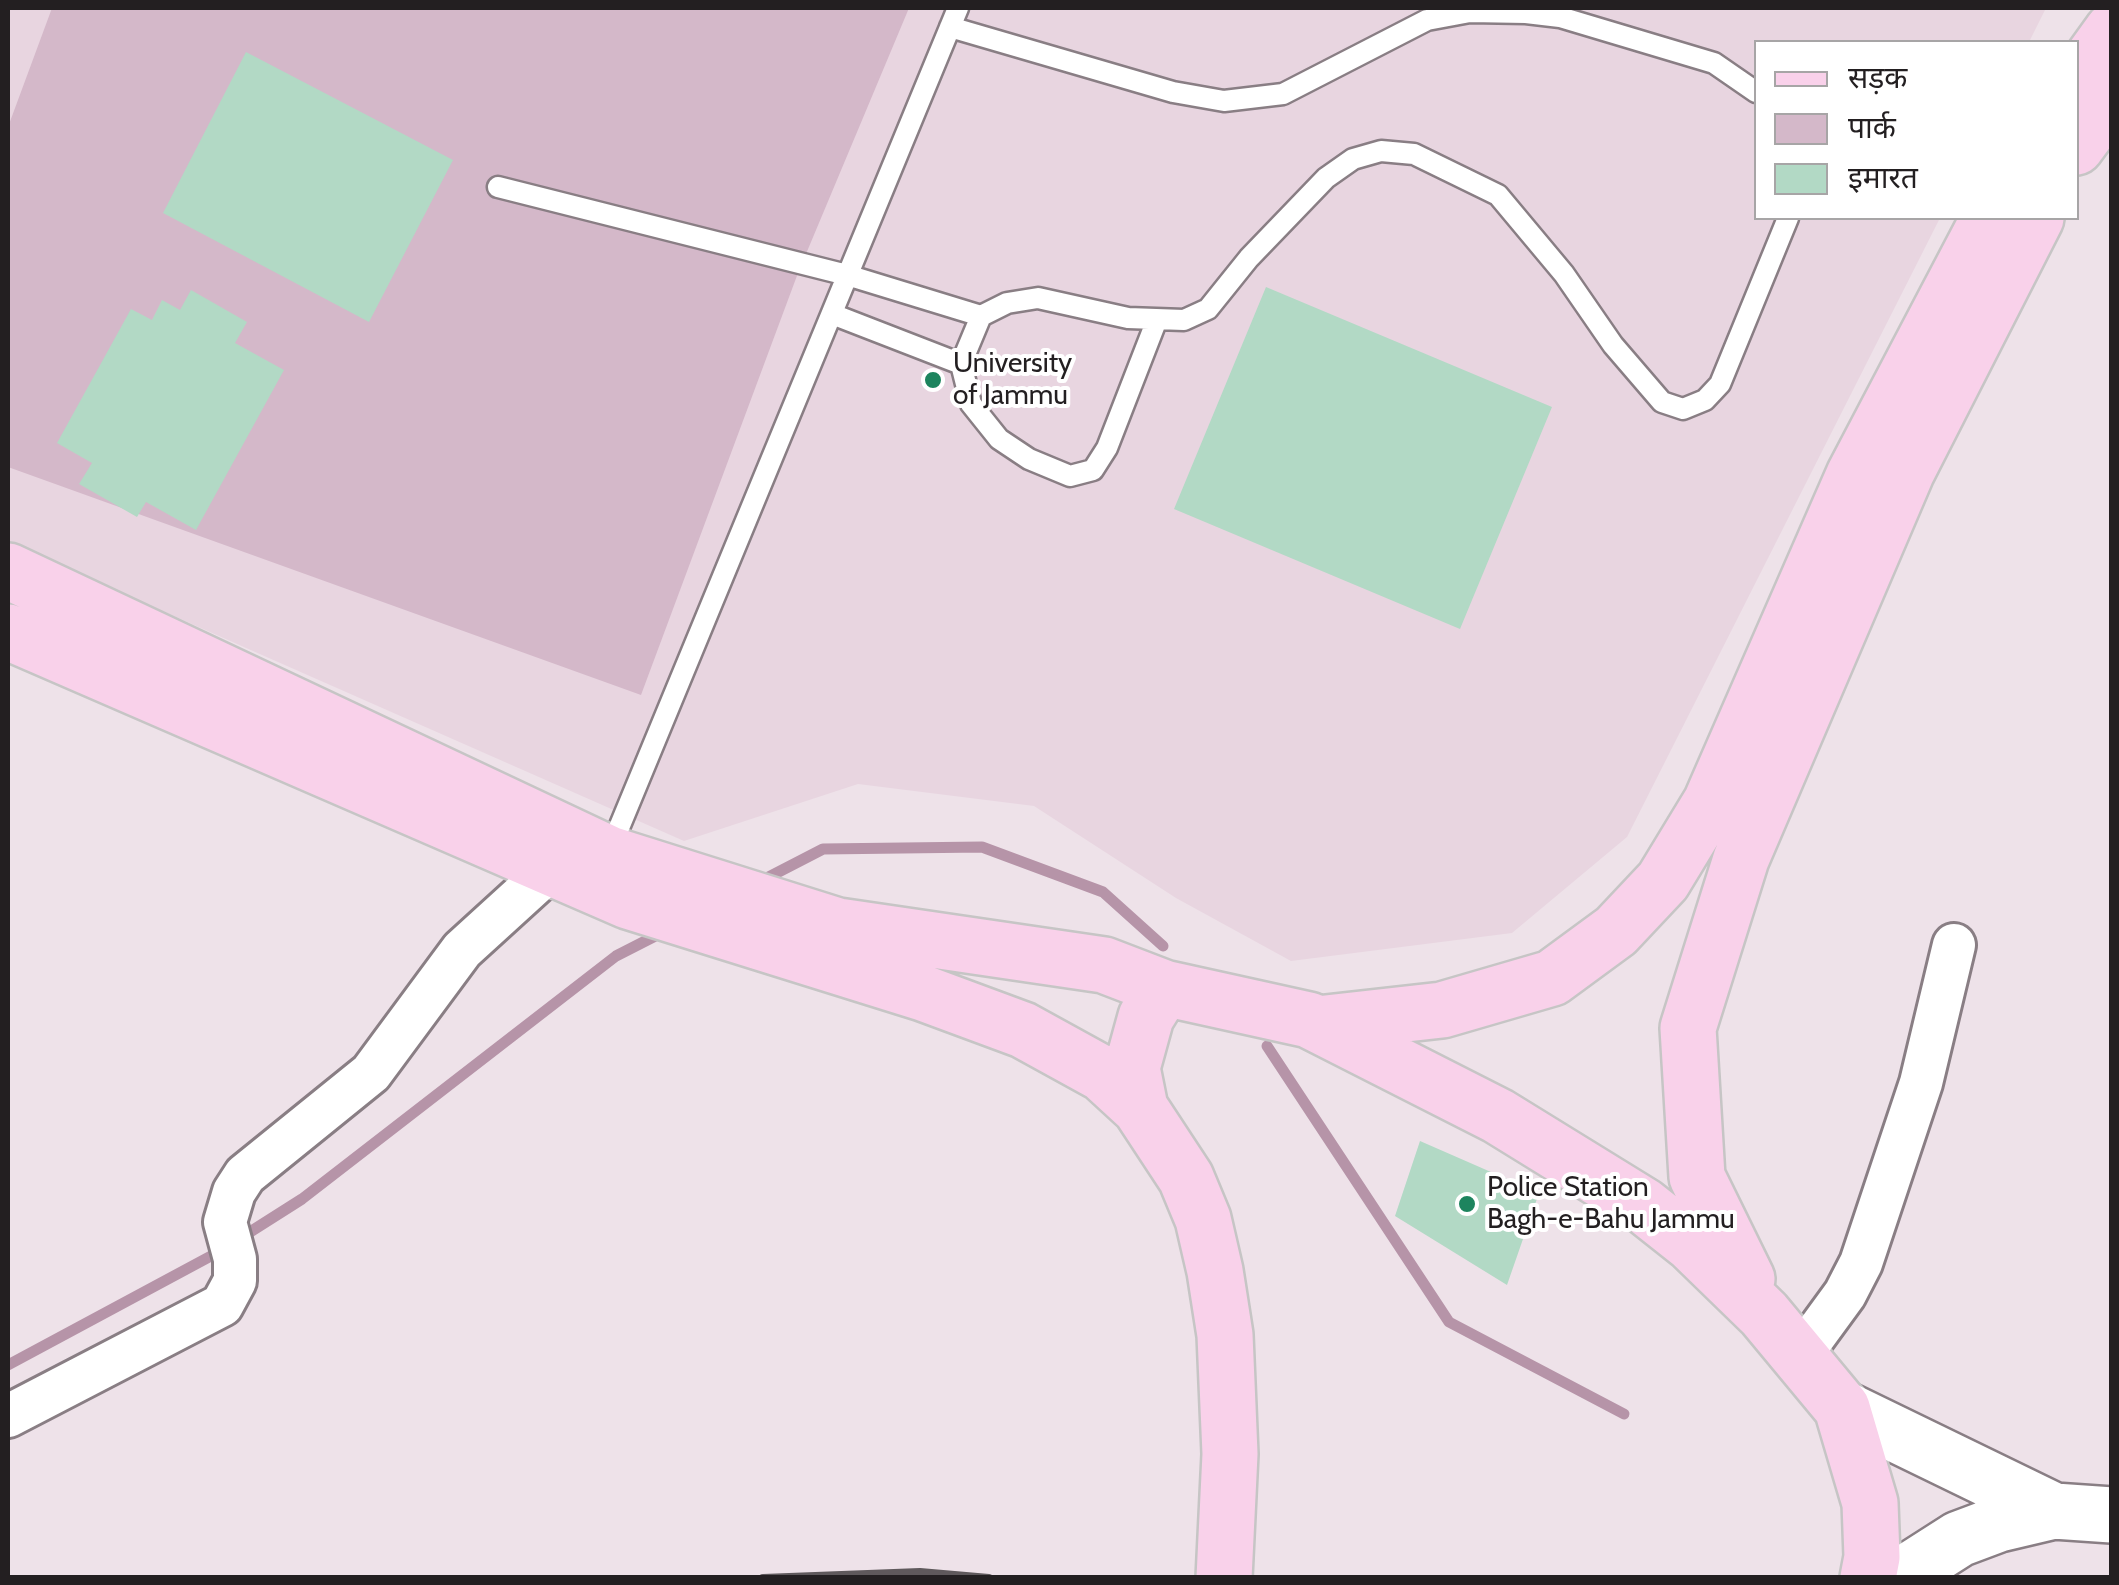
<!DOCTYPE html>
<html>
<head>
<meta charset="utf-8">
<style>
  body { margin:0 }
  #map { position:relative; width:2119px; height:1585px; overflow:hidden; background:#eee2e9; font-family:Cabin,"Noto Sans Devanagari",sans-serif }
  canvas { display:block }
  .frame { position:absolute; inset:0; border:10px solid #231f21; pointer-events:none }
  .legend { position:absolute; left:1754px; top:40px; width:325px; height:180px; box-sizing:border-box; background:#fff; border:2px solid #a7a5a6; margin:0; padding:12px 18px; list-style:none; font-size:30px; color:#231f21 }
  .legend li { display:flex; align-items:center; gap:20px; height:50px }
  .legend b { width:50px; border:2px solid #a7a5a6 }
</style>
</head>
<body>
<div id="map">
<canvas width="2119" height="1585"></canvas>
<div class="frame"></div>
<ul class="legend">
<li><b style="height:12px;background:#f9d1ea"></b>सड़क</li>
<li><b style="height:28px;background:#d4b8c9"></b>पार्क</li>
<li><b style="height:28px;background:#b2d9c5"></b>इमारत</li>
</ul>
</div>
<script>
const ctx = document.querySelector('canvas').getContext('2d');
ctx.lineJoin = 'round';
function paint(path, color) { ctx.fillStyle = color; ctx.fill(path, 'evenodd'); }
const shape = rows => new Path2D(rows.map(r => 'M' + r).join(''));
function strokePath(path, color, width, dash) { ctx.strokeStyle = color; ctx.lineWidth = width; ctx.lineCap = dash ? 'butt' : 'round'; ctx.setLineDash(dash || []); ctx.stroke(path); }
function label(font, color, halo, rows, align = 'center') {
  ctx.font = font + ' Cabin,sans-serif'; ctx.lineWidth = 8; ctx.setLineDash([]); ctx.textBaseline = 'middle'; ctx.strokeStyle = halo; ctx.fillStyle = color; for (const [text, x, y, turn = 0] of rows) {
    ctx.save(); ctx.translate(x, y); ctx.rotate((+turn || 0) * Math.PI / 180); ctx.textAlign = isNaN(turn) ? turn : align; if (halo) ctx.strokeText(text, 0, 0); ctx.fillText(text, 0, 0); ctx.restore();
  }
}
paint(shape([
  [8,8,2046,8,2029,42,1756,42,1756,218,1940,218,1627,837,1512,933,1291,961,1176,898,1034,806,858,784,684,841,8,543]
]), '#e8d5e0');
paint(shape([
  [52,8,909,8,798,273,641,695,8,467,8,127]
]), '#d4b8c9');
strokePath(shape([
  [761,881,823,849,982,847,1103,892,1163,946],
  [1267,1046,1449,1322,1624,1414],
  [239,1239,302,1199,616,956,665,931],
  [8,1365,224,1249]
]), '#b694a8', 11);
paint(shape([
  [246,52,453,160,369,322,163,213],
  [1266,287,1552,407,1460,629,1174,509],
  [191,290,247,322,235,343,284,370,196,530,146,502,137,517,79,484,92,463,57,443,131,309,152,320,162,300,180,310],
  [1420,1141,1539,1193,1507,1285,1395,1216]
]), '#b2d9c5');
const service = shape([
  [950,27,1173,92,1224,101,1283,94,1427,20,1470,12,1526,13,1560,17,1714,63,1756,92],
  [498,187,847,275,981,316],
  [832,314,961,364],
  [1156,322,1107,448,1093,470,1070,476,1029,459,999,439,971,404,961,364,981,316,1007,303,1038,298,1128,318,1184,320,1208,309,1249,258,1326,178,1353,159,1381,151,1414,154,1498,195,1564,274,1613,345,1662,402,1683,409,1705,400,1720,384,1788,218],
  [609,852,958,8]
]);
const minor = shape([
  [1799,1357,1845,1294,1861,1263,1921,1083,1954,945],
  [8,1416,222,1305,235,1281,235,1259,225,1222,234,1192,245,1175,371,1073,462,950,552,868]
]);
const secondary = shape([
  [1842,1408,2054,1511],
  [1898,1578,1959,1539,1999,1524,2054,1511,2112,1515]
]);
const primary = shape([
  [2076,81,2112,31],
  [2076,147,2112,98],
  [8,571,609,854,838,926,1104,965,1164,988,1309,1020,1498,1116,1644,1206,1692,1244,1764,1314,1842,1408,1870,1503,1872,1557,1868,1578],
  [8,632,628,901,923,993,1023,1030,1103,1074,1140,1108,1186,1178,1203,1219,1215,1271,1225,1335,1230,1454,1224,1578],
  [1317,1024,1442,1010,1552,978,1616,931,1663,881,1711,802,1854,475,1989,218],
  [1140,1108,1132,1068,1146,1017,1164,988],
  [1747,1279,1697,1177,1688,1028,1741,859,1907,471,2036,218]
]);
strokePath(service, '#897e84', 25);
strokePath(minor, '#897e84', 48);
strokePath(secondary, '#897e84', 60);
strokePath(primary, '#c6c5c5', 60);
strokePath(service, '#fff', 20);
strokePath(minor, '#fff', 42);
strokePath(secondary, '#fff', 55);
strokePath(primary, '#f9d1ea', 55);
strokePath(shape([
  [763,1578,920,1572,989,1578]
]), '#5f595c', 8);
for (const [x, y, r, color] of [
  [933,380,10,"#1d845e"],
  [1467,1204,10,"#1d845e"]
]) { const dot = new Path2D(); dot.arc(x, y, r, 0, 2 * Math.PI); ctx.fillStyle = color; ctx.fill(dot); strokePath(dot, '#fff', 4); }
label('28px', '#231f21', '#fff', [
  ["University",953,364],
  ["of Jammu",953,396],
  ["Police Station",1487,1188],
  ["Bagh-e-Bahu Jammu",1487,1220]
], 'left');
</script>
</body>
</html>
